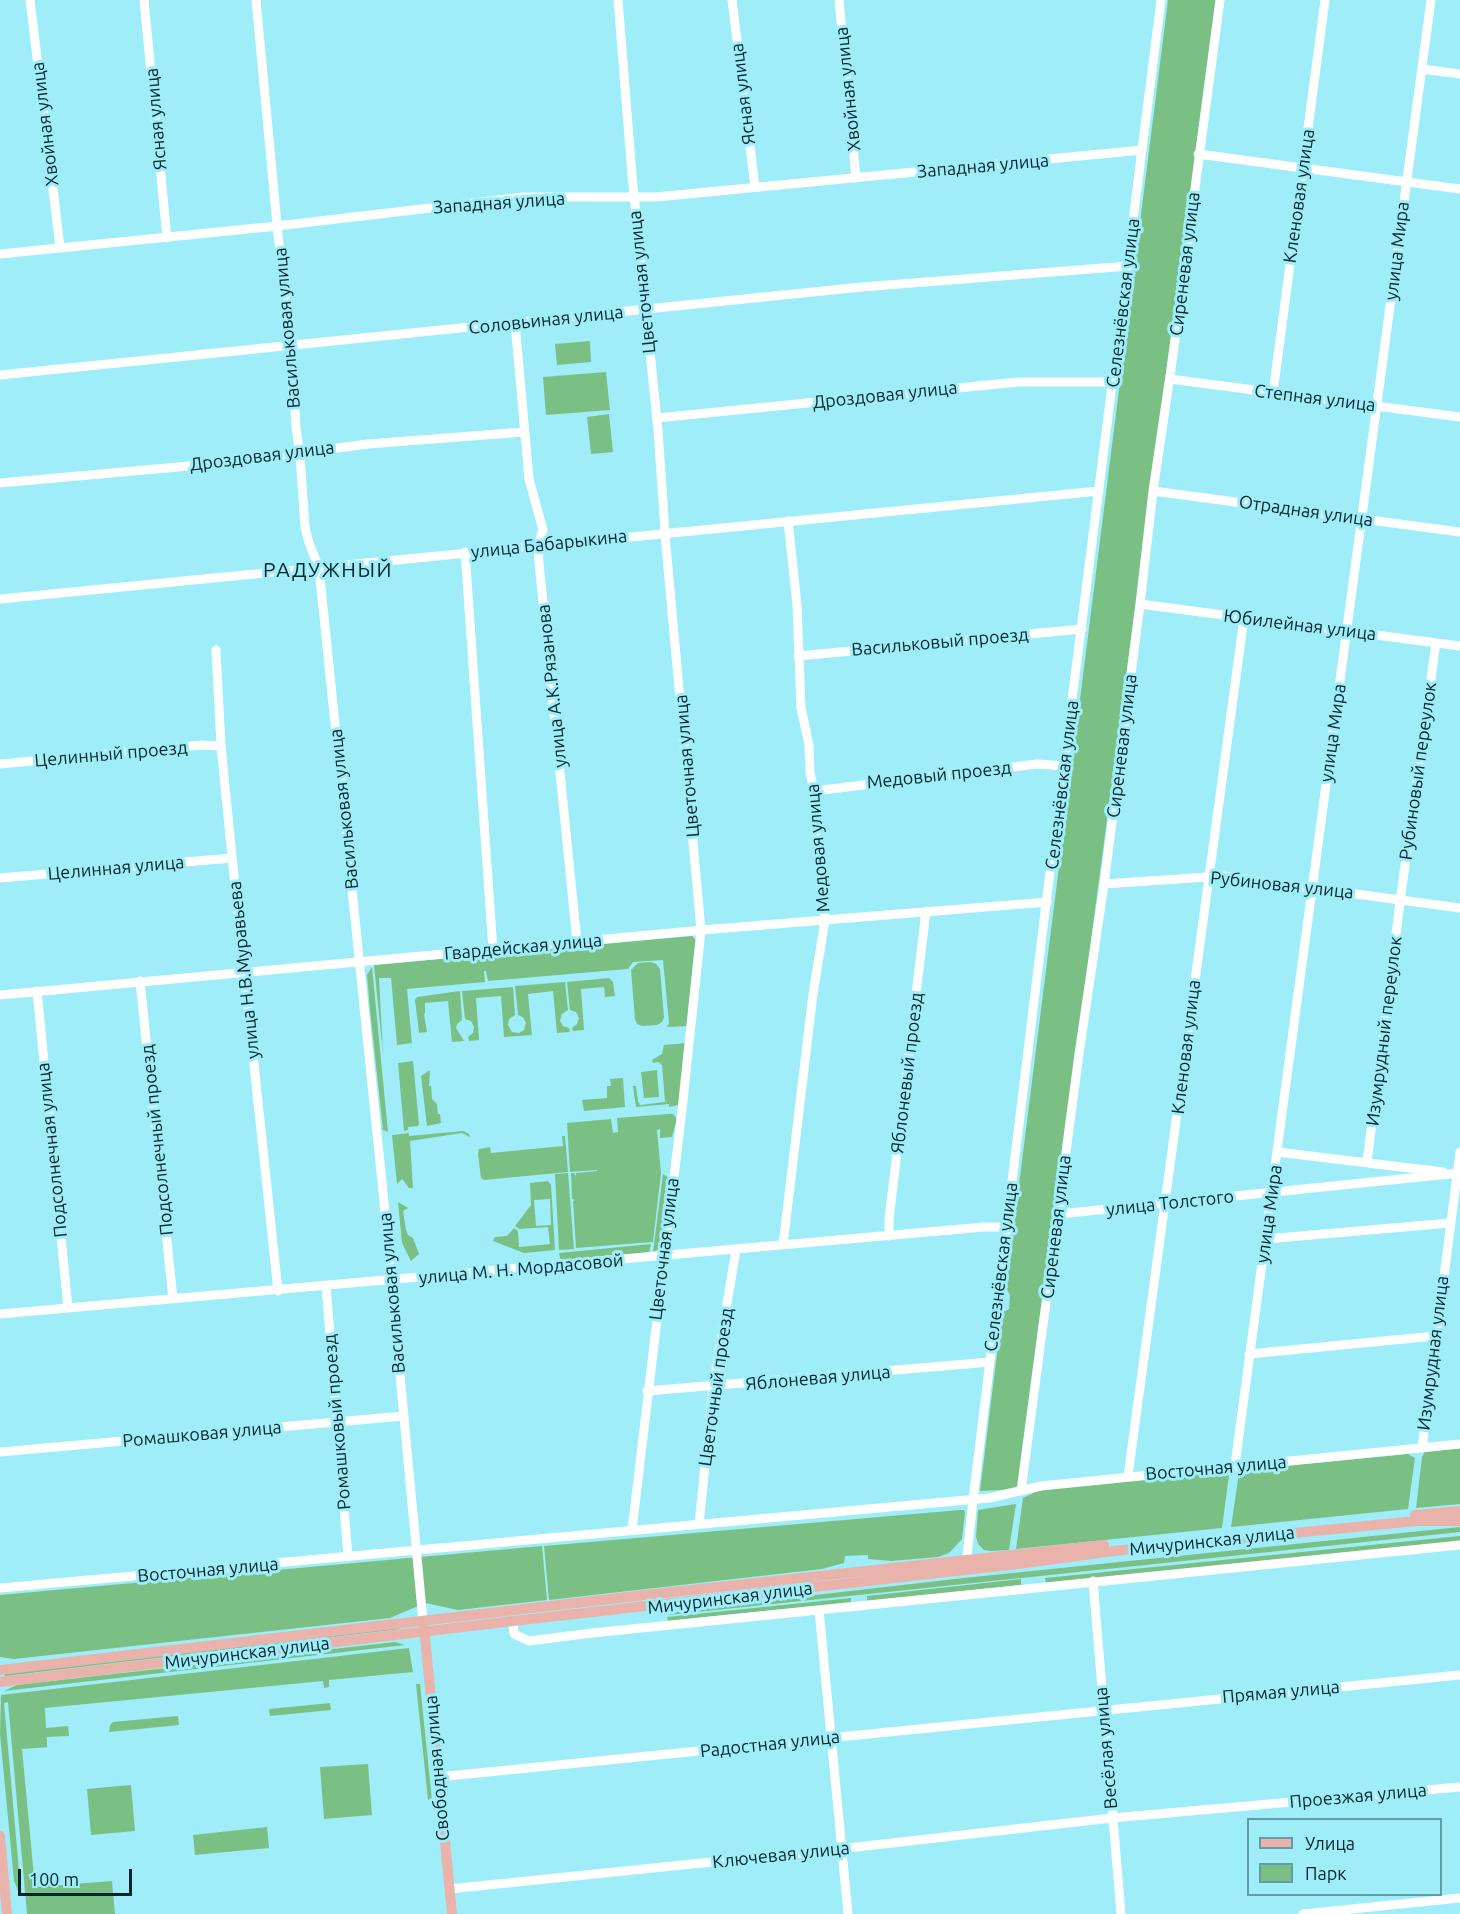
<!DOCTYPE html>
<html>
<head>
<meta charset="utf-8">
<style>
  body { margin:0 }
  #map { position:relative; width:1460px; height:1914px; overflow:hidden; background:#9fedf9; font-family:Ubuntu,sans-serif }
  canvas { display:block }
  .legend { position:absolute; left:1247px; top:1818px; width:195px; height:78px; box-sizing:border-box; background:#9fedf9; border:2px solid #619da7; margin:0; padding:8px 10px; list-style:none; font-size:18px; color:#04262b }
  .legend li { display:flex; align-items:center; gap:12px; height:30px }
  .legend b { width:30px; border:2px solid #619da7 }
  .scale { position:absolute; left:18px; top:1869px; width:114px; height:27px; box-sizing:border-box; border:3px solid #04262b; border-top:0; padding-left:8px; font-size:18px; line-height:21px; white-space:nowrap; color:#04262b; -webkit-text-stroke:4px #9fedf9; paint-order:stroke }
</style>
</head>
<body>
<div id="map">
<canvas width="1460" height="1914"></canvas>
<ul class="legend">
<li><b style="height:8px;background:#e9b3ac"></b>Улица</li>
<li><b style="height:16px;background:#7ac085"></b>Парк</li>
</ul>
<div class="scale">100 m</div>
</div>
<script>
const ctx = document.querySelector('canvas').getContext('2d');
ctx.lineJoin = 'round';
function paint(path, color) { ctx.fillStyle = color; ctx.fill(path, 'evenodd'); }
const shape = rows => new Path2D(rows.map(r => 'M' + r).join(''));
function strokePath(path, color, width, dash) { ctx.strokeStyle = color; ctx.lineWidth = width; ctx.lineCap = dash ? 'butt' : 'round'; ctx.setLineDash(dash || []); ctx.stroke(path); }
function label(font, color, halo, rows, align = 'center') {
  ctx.font = font + ' Ubuntu,sans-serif'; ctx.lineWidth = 6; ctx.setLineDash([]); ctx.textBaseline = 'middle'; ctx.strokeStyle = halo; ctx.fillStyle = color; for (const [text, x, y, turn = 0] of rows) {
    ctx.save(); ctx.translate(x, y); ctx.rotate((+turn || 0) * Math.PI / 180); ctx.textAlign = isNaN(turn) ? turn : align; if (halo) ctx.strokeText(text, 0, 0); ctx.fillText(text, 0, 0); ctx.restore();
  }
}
paint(shape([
  [1168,0,1216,0,1018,1489,980,1491,1002,1313,1009,1309,1010,1295,1006,1288],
  [590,341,591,362,557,365,555,344],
  [606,372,610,410,546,415,543,377],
  [609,414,613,452,591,454,587,417],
  [692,936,698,942,689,1026,667,1027,669,1023,663,960,633,962,628,969,488,981,486,971,484,971,485,982,407,989,412,1043,397,1045,391,978,379,978,383,1054,374,965],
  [651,962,656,964,660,969,664,1017,662,1022,657,1025,642,1026,637,1024,635,1019,631,970,638,963],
  [372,967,381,1060,388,1132,383,1130,370,1010,367,975],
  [609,978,613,982,615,996,605,997,604,987,581,989,584,1030,573,1031,572,1028,577,1024,579,1018,576,1012,570,1010,567,982],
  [565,982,568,1010,562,1014,560,1021,563,1026,569,1028,570,1032,557,1033,553,991,528,994,532,1035,504,1037,501,996,476,998,479,1040,469,1041,468,1037,473,1033,474,1027,471,1021,465,1019,462,991,513,987,515,1015,509,1019,508,1025,512,1032,519,1033,524,1030,526,1023,523,1017,518,1015,515,986],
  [460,991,462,1020,457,1024,456,1028,464,1041,452,1042,448,1001,425,1003,425,1013,424,1014,427,1032,419,1033,415,1000,417,997],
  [687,1043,678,1105,669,1107,669,1104,636,1107,633,1086,636,1086,638,1101,640,1105,665,1102,662,1065,658,1062,653,1063,652,1060,662,1054,664,1045],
  [413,1061,419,1124,418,1126,408,1127,408,1130,404,1131,398,1063],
  [430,1070,429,1086,431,1086,432,1099,437,1104,438,1114,440,1114,441,1123,427,1126,421,1076],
  [657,1070,659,1097,644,1098,641,1072],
  [623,1078,625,1107,584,1111,582,1100,607,1098,607,1086,611,1086,610,1079],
  [668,1114,673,1114,677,1119,672,1137,660,1138,660,1129,657,1130,661,1173,653,1242,576,1248,573,1201,575,1200,572,1199,571,1173,574,1173,576,1176,576,1173,597,1171,597,1170,570,1172,567,1123,611,1119,613,1133,618,1132,617,1118],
  [463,1131,469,1134,470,1137,462,1133,410,1141,413,1188,409,1188,402,1179,397,1184,392,1135,409,1133,409,1136],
  [562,1136,565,1136,568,1172,484,1180,481,1178,478,1154,479,1149,490,1147,491,1153,563,1146],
  [568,1173,574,1249,559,1250,555,1174],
  [663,1174,669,1178,661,1242,659,1249,653,1252],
  [548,1181,551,1185,555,1250,524,1253,493,1241,495,1237,507,1236,514,1228,518,1231,519,1247,550,1244,548,1227,519,1229,515,1226,531,1205,530,1183],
  [550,1199,551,1225,536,1226,534,1200],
  [398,1202,408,1208,403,1211,406,1230,408,1235,413,1238,419,1254,411,1261,402,1243],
  [651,1244,649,1253,564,1261,560,1258,559,1253],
  [1460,1448,1460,1504,1416,1508,1422,1457,1425,1452],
  [1408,1454,1415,1458,1408,1509,1231,1527,1239,1473,1241,1470],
  [1224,1472,1229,1475,1222,1528,1016,1549,1023,1498,1042,1489],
  [1016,1504,1009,1550,991,1551,984,1550,978,1544,976,1537,978,1510],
  [960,1510,964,1510,965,1513,962,1539,949,1553,938,1557,891,1561,868,1559,868,1555,845,1556,844,1563,822,1569,549,1600,544,1546],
  [1460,1527,1460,1532,668,1615,684,1610,964,1578],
  [1460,1536,1460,1542,1046,1583,1045,1578],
  [542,1546,547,1600,458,1610,425,1603,390,1618,14,1659,0,1657,0,1595],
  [1021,1579,1021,1585,867,1601,867,1596],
  [851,1598,851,1602,668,1621,667,1617],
  [399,1628,400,1629,5,1676,4,1674],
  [395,1642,405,1645,4,1691,17,1685],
  [409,1648,413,1672,329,1680,329,1687,324,1688,323,1681,45,1708,46,1728,68,1726,69,1736,47,1737,47,1747,50,1747,22,1749,35,1887,112,1881,115,1914,27,1914,8,1702,4,1703,21,1893,19,1893,14,1881,0,1734,1,1695],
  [416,1684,420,1684,432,1800,428,1800],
  [330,1703,331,1710,270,1716,269,1709],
  [178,1716,179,1725,109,1732,110,1725,113,1722],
  [368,1764,372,1815,324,1819,320,1767],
  [131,1785,135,1831,91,1835,87,1789],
  [267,1827,269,1848,195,1855,193,1835]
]), '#7ac085');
strokePath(shape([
  [30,0,60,247],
  [144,0,167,238],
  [256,0,278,235,291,345,296,427,300,456,305,527,309,543,319,568,320,578,382,1182,423,1621],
  [618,0,632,175,658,430,666,546,701,930,682,1110,632,1530],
  [732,0,755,187],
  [839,0,856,178],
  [1422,69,1460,74],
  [1198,154,1460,189],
  [0,254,277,226,524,197,656,197,1142,150],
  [515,323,529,479,543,530,538,545,539,563,577,942],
  [0,375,862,287,1128,266],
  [1170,379,1460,417],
  [1273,393,1325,0],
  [657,418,1018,382,1113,382],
  [0,483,300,456,330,449,368,444,524,432],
  [1153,491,1460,532],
  [465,552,493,950],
  [0,599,1099,491],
  [1140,604,1460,646],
  [216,650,221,746,231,847,278,1291],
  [798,656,1082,629],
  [0,764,202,745,221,746],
  [814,791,1037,764,1064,766],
  [0,878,232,858],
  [1104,884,1223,876,1460,908],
  [140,981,173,1299],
  [37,991,68,1308],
  [0,995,714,929,1047,902],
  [1277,1152,1443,1172],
  [1367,1162,1402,887,1436,643],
  [1059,1214,1460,1173],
  [889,1236,889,1219,926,911],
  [1266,1239,1450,1223],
  [783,1245,813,994,825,920,823,889,815,828,814,791,810,773,809,745,801,708,797,605,788,521],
  [326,1286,348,1557],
  [0,1314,984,1227,1006,1227],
  [1249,1354,1435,1336],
  [647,1391,990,1362],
  [1422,1448,1460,1152],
  [0,1452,403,1416],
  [1235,1465,1431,0],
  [1128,1476,1244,618],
  [1021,1491,1079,1054,1104,884,1140,604,1153,491,1171,369,1220,0],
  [699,1524,713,1387,736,1250],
  [966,1566,973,1500,1044,920,1161,0],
  [1093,1581,1121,1914],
  [0,1588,989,1498,1041,1486,1460,1444],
  [819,1610,848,1914],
  [513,1621,514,1634,529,1641,592,1633,1460,1545],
  [438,1777,1460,1675],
  [449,1889,848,1848,1112,1818,1460,1787],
  [1303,1914,1460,1898]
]), '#fff', 9);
strokePath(shape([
  [1415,1515,1460,1511],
  [424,1627,452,1914],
  [0,1670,627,1597,1104,1545],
  [0,1682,513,1621,1018,1564,1122,1550,1416,1521,1460,1521],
  [0,1836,7,1914]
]), '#e9b3ac', 10);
label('18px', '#04262b', '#9fedf9', [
  ["Хвойная улица",848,89,-96],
  ["Ясная улица",743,94,-97],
  ["Ясная улица",156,119,-95],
  ["Хвойная улица",45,124,-97],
  ["Западная улица",983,166,-5],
  ["Кленовая улица",1299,196,-82],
  ["Западная улица",499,203,-4],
  ["улица Мира",1397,251,-83],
  ["Сиреневая улица",1185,264,-83],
  ["Цветочная улица",642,282,-96],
  ["Селезнёвская улица",1123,303,-83],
  ["Соловьиная улица",546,320,-6],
  ["Васильковая улица",287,328,-95],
  ["Дроздовая улица",885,395,-6],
  ["Степная улица",1315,398,7],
  ["Дроздовая улица",262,456,-7],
  ["Отрадная улица",1306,511,8],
  ["улица Бабарыкина",549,544,-6],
  ["Юбилейная улица",1300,625,7],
  ["Васильковый проезд",940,642,-5],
  ["улица А.К.Рязанова",552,686,-96],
  ["улица Мира",1333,733,-82],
  ["Сиреневая улица",1122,746,-83],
  ["Целинный проезд",111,754,-5],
  ["Цветочная улица",687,766,-95],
  ["Рубиновый переулок",1418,771,-82],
  ["Медовый проезд",939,775,-6],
  ["Селезнёвская улица",1062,785,-83],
  ["Васильковая улица",344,809,-96],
  ["Медовая улица",818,848,-95],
  ["Целинная улица",116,868,-5],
  ["Рубиновая улица",1282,885,6],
  ["Гвардейская улица",523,947,-5],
  ["улица Н.В.Муравьева",244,970,-96],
  ["Изумрудный переулок",1384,1031,-83],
  ["Кленовая улица",1186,1047,-83],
  ["Яблоневый проезд",907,1073,-83],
  ["Подсолнечный проезд",157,1140,-96],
  ["Подсолнечная улица",52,1150,-96],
  ["улица Толстого",1170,1203,-6],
  ["улица Мира",1269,1214,-82],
  ["Сиреневая улица",1056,1227,-83],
  ["Цветочная улица",664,1249,-83],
  ["Селезнёвская улица",1001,1267,-83],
  ["улица М. Н. Мордасовой",521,1269,-5],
  ["Васильковая улица",392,1293,-95],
  ["Изумрудная улица",1433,1353,-83],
  ["Яблоневая улица",818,1378,-5],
  ["Цветочный проезд",716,1387,-82],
  ["Ромашковый проезд",337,1422,-95],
  ["Ромашковая улица",202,1434,-5],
  ["Восточная улица",1216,1468,-5],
  ["Мичуринская улица",1212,1541,-6],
  ["Восточная улица",208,1570,-5],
  ["Мичуринская улица",730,1598,-7],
  ["Мичуринская улица",247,1653,-7],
  ["Прямая улица",1281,1692,-5],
  ["Радостная улица",770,1744,-6],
  ["Весёлая улица",1106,1748,-95],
  ["Свободная улица",437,1768,-95],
  ["Проезжая улица",1358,1796,-5],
  ["Ключевая улица",781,1855,-6]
]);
ctx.letterSpacing = '1.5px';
label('21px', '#04262b', '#9fedf9', [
  ["РАДУЖНЫЙ",328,570]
]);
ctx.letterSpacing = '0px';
</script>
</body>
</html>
